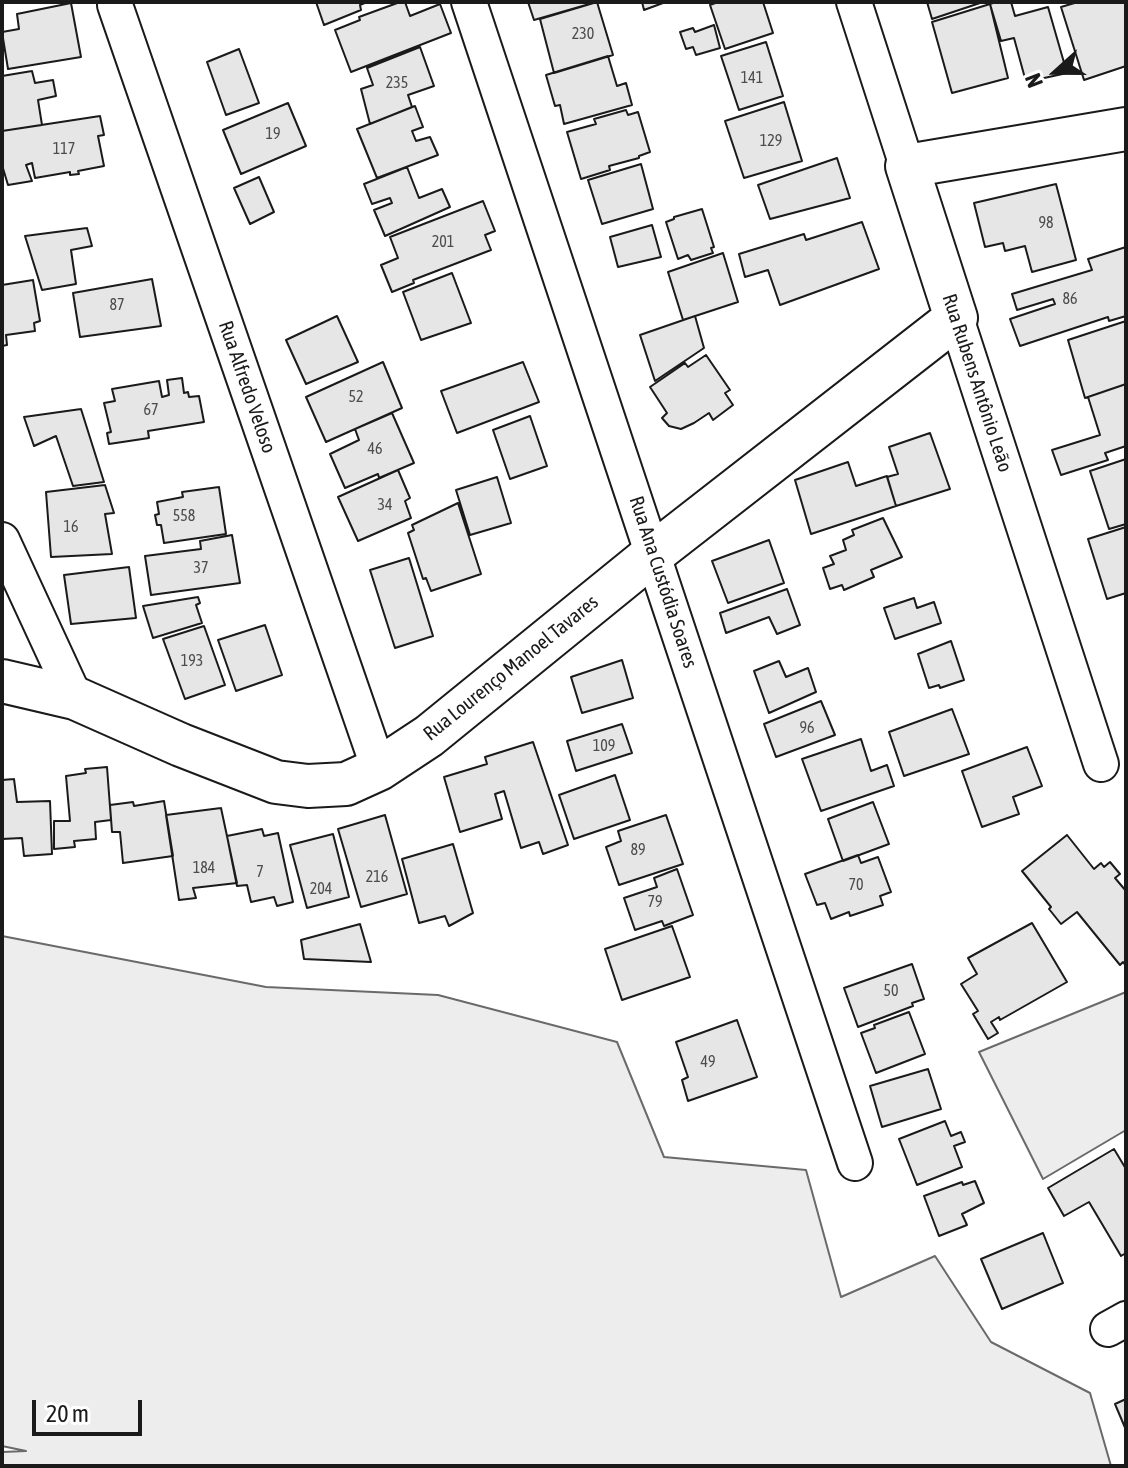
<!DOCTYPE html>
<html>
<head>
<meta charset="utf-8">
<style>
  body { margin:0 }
  #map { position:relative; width:1128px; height:1468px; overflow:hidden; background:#fff; font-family:"Asap Condensed",sans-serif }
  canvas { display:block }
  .frame { position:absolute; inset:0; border:4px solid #1a1a1a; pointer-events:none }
  .north { position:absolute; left:1016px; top:32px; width:80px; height:80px; -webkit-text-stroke:6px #fff; paint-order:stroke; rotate:249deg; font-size:22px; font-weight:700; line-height:32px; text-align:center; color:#1a1a1a }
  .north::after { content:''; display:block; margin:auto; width:28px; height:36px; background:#1a1a1a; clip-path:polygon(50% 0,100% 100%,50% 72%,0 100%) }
  .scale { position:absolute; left:32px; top:1400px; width:110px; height:36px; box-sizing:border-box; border:4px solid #1a1a1a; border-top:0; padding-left:10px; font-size:24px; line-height:28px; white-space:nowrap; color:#1a1a1a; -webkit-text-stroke:6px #fff; paint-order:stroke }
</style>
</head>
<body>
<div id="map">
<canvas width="1128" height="1468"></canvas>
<div class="frame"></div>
<div class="north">N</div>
<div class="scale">20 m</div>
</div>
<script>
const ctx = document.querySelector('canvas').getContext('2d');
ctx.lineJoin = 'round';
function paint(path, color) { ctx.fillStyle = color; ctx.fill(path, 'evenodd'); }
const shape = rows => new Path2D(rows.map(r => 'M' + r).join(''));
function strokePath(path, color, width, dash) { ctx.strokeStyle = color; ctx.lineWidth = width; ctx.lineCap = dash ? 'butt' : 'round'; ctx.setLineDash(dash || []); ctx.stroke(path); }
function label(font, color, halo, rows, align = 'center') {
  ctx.font = font + ' "Asap Condensed",sans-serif'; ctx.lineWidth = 6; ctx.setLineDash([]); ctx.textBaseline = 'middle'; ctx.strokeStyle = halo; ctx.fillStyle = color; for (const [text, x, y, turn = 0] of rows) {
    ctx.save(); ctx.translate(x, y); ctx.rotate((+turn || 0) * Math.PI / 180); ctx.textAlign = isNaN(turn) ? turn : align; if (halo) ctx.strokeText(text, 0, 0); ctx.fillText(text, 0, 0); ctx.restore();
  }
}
const green = shape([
  [2,936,266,987,438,995,617,1042,664,1157,806,1170,841,1297,935,1256,991,1342,1090,1393,1111,1466,2,1466,2,1452,26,1451,2,1446,2,936],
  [1126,992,1126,1130,1043,1179,979,1052,1126,992]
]);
paint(green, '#ededed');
strokePath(green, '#6a6a6a', 2);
const building = shape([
  [316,2,367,2,360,5,361,10,324,25,316,2],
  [400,2,405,2,410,16,440,4,451,33,351,72,335,30,360,20,359,17,400,2],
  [528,2,585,2,586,5,534,20,528,2],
  [597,2,613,55,554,73,540,19,597,2],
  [642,2,663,2,663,3,644,10,642,2],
  [718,2,763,2,773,33,725,49,710,5,718,2],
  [927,2,983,2,932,19,927,2],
  [996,2,1011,2,1015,16,1048,7,1067,73,1026,82,1014,38,1001,41,990,4,996,2],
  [1078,2,1126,2,1126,66,1084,80,1061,7,1078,2],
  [71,3,81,57,8,69,2,32,19,29,17,14,71,3],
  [990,4,1008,78,952,93,932,22,990,4],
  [714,25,720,48,696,55,693,47,686,49,680,32,693,28,695,32,714,25],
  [766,42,783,96,739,110,721,56,766,42],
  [420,47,434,86,408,95,412,107,370,124,361,89,373,85,367,68,420,47],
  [239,49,259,103,226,115,207,62,239,49],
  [608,56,617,86,626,83,632,105,564,124,560,105,555,106,546,75,608,56],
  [32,71,35,83,53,80,56,96,38,100,42,125,2,131,2,76,32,71],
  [784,102,802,161,744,178,725,121,784,102],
  [288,103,306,146,241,174,223,130,288,103],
  [415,106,423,127,412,131,416,141,430,137,438,155,377,178,357,129,415,106],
  [626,110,628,115,638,112,650,152,639,156,639,158,609,166,610,170,581,179,567,132,596,124,594,119,626,110],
  [100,116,104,135,98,136,104,166,78,171,79,174,70,175,70,172,35,178,32,163,26,165,32,181,8,185,2,165,2,131,100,116],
  [837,158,850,198,770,219,758,185,837,158],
  [641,164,653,209,602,224,588,180,641,164],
  [407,167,419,198,442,189,450,207,385,236,374,210,392,203,390,198,372,204,364,184,407,167],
  [259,177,274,212,250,224,234,188,259,177],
  [1056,184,1076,260,1032,272,1025,246,1005,251,1003,243,985,247,974,203,1056,184],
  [483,201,495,231,485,235,491,250,413,280,414,283,392,292,381,265,398,258,390,237,483,201],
  [702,209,714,247,711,248,713,253,691,260,688,255,678,259,666,222,674,219,674,217,702,209],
  [862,222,879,269,780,305,768,270,745,277,739,254,804,234,806,240,862,222],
  [652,225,661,257,618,267,610,237,652,225],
  [87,228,92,246,71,250,76,284,42,290,25,236,87,228],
  [1126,247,1126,316,1109,321,1108,317,1020,346,1010,319,1055,304,1053,299,1017,310,1012,294,1092,270,1088,259,1126,247],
  [723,253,738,302,683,320,668,272,723,253],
  [452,273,471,323,421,340,403,292,452,273],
  [152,279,161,326,80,337,73,293,152,279],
  [33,280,40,321,34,323,35,331,6,335,7,345,2,346,2,285,33,280],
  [337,316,358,362,306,384,286,340,337,316],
  [695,316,704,348,655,381,640,335,695,316],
  [1126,321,1126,384,1085,398,1068,340,1126,321],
  [706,355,730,390,725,393,733,405,713,420,709,413,694,423,681,429,669,426,662,418,667,413,650,387,685,363,688,367,706,355],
  [383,362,402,408,326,442,306,397,383,362],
  [523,362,539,402,457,433,441,391,523,362],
  [182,378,184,393,188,392,189,397,199,396,204,422,148,431,149,438,109,444,107,433,111,432,104,403,115,401,112,389,159,381,162,397,169,395,167,380,182,378],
  [1126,384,1126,446,1105,453,1108,460,1061,475,1052,450,1100,435,1088,397,1126,384],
  [81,409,104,482,73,486,56,436,34,446,24,417,81,409],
  [392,413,414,463,379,478,378,474,345,488,330,454,359,440,355,429,392,413],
  [530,416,547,466,510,479,493,430,530,416],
  [930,433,950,489,896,506,887,477,898,474,889,447,930,433],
  [1126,459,1126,524,1109,529,1090,471,1126,459],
  [848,462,856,486,887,476,896,506,811,534,795,480,848,462],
  [398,470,410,498,405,501,411,518,358,541,338,497,398,470],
  [497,477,511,523,470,535,456,490,497,477],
  [105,485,114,513,105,514,112,554,51,557,46,492,105,485],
  [219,487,226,534,164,543,161,525,157,525,155,515,159,514,157,502,183,497,182,492,219,487],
  [458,503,481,574,431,591,426,578,423,579,408,533,414,530,412,525,458,503],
  [883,518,902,557,871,570,874,577,844,590,842,585,830,589,823,568,834,564,830,556,846,550,843,540,854,535,852,530,883,518],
  [1126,527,1126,593,1107,599,1088,539,1126,527],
  [232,535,240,583,151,595,145,556,201,549,200,541,232,535],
  [769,540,784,583,728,603,712,561,769,540],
  [409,558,433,636,395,648,370,570,409,558],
  [129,567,136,618,71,624,64,575,129,567],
  [787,589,800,625,777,634,769,617,726,633,720,613,787,589],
  [198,597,200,603,196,605,202,623,153,638,143,606,198,597],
  [914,598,917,608,934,602,941,623,895,639,884,608,914,598],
  [265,625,282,675,236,691,218,640,265,625],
  [204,626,225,685,185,699,163,639,204,626],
  [951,641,964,680,940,688,939,685,929,688,918,654,951,641],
  [622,660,633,698,582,713,571,677,622,660],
  [779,661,786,677,808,668,816,692,769,713,754,671,779,661],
  [821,701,835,735,776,757,764,724,821,701],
  [952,709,969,754,904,776,889,732,952,709],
  [622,724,632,753,576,771,567,741,622,724],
  [861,739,871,771,887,765,894,786,821,811,802,759,861,739],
  [533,742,568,845,543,854,539,842,521,848,504,791,495,794,502,819,460,832,444,777,487,764,485,757,533,742],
  [1027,747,1042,786,1013,797,1019,814,982,827,962,771,1027,747],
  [107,767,111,820,95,822,96,839,74,841,75,847,54,849,54,821,70,821,66,776,86,773,85,769,107,767],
  [615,775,630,820,574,839,559,795,615,775],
  [14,779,17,802,50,801,52,854,24,856,22,838,2,839,2,780,14,779],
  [164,801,173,856,123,863,120,832,112,832,110,805,133,802,134,806,164,801],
  [873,802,889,844,843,861,828,819,873,802],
  [221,808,237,883,193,888,196,898,179,900,166,815,221,808],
  [385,815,407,894,361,907,338,829,385,815],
  [666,815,683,864,619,885,606,847,621,841,618,831,666,815],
  [262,829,264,836,278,833,293,902,277,906,274,897,251,902,247,885,237,886,227,836,262,829],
  [333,834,349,897,307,908,290,845,333,834],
  [1067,835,1094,869,1101,863,1104,867,1110,862,1120,874,1115,878,1126,891,1126,966,1123,962,1120,965,1077,912,1061,924,1049,909,1051,907,1022,871,1067,835],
  [453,844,473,913,449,926,445,916,419,923,402,859,453,844],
  [858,855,861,863,878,857,891,892,880,896,883,905,850,916,849,912,831,919,825,903,817,905,805,874,858,855],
  [677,869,693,915,664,926,662,921,635,930,624,898,657,887,654,878,677,869],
  [1032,923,1067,982,1000,1020,999,1017,991,1022,998,1033,988,1039,973,1014,978,1011,961,984,977,974,968,958,1032,923],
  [360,924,371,962,304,959,301,940,360,924],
  [672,926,690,977,622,1000,605,949,672,926],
  [912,964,924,999,912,1003,913,1006,858,1027,844,988,912,964],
  [909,1012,925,1054,876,1073,861,1033,875,1028,874,1025,909,1012],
  [737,1020,757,1077,688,1101,682,1080,688,1077,676,1042,737,1020],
  [928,1069,941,1109,882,1127,870,1086,928,1069],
  [945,1121,951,1136,961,1132,965,1142,954,1146,962,1167,917,1185,899,1139,945,1121],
  [1114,1149,1126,1169,1126,1253,1121,1256,1089,1202,1064,1216,1048,1188,1114,1149],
  [975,1181,984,1203,962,1214,967,1225,939,1236,924,1196,962,1182,963,1185,975,1181],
  [1043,1233,1063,1283,1002,1309,981,1259,1043,1233],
  [1126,1399,1126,1430,1115,1404,1126,1399]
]);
paint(building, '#e6e6e6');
strokePath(building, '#1a1a1a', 2);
const minor = shape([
  [469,2,855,1163],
  [854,2,907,166],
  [115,5,379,769],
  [956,318,1101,764],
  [2,540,75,698],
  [1108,1329,1126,1319]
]);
const tertiary = shape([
  [2,681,75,698,181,745,276,782,308,786,346,784,379,769,429,736,653,554,956,318,907,166,1126,129]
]);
strokePath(minor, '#1a1a1a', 38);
strokePath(tertiary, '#1a1a1a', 46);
strokePath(minor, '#fff', 34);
strokePath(tertiary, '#fff', 42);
label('16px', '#4d4d4d', null, [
  ["230",583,34],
  ["141",752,78],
  ["235",397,83],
  ["19",273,134],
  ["129",771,141],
  ["117",64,149],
  ["98",1046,223],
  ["201",443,242],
  ["86",1070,299],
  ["87",117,305],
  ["52",356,397],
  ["67",151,410],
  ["46",375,449],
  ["34",385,505],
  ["558",184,516],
  ["16",71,527],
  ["37",201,568],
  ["193",192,661],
  ["96",807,728],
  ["109",604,746],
  ["89",638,850],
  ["184",204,868],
  ["7",260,872],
  ["216",377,877],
  ["70",856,885],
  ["204",321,889],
  ["79",655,902],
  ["50",891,991],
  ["49",708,1062]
]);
label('20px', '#1a1a1a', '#fff', [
  ["Rua Rubens Antônio Leão",977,383,72],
  ["Rua Alfredo Veloso",247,387,71],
  ["Rua Ana Custódia Soares",663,582,72],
  ["Rua Lourenço Manoel Tavares",511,668,-39]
]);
</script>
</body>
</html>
